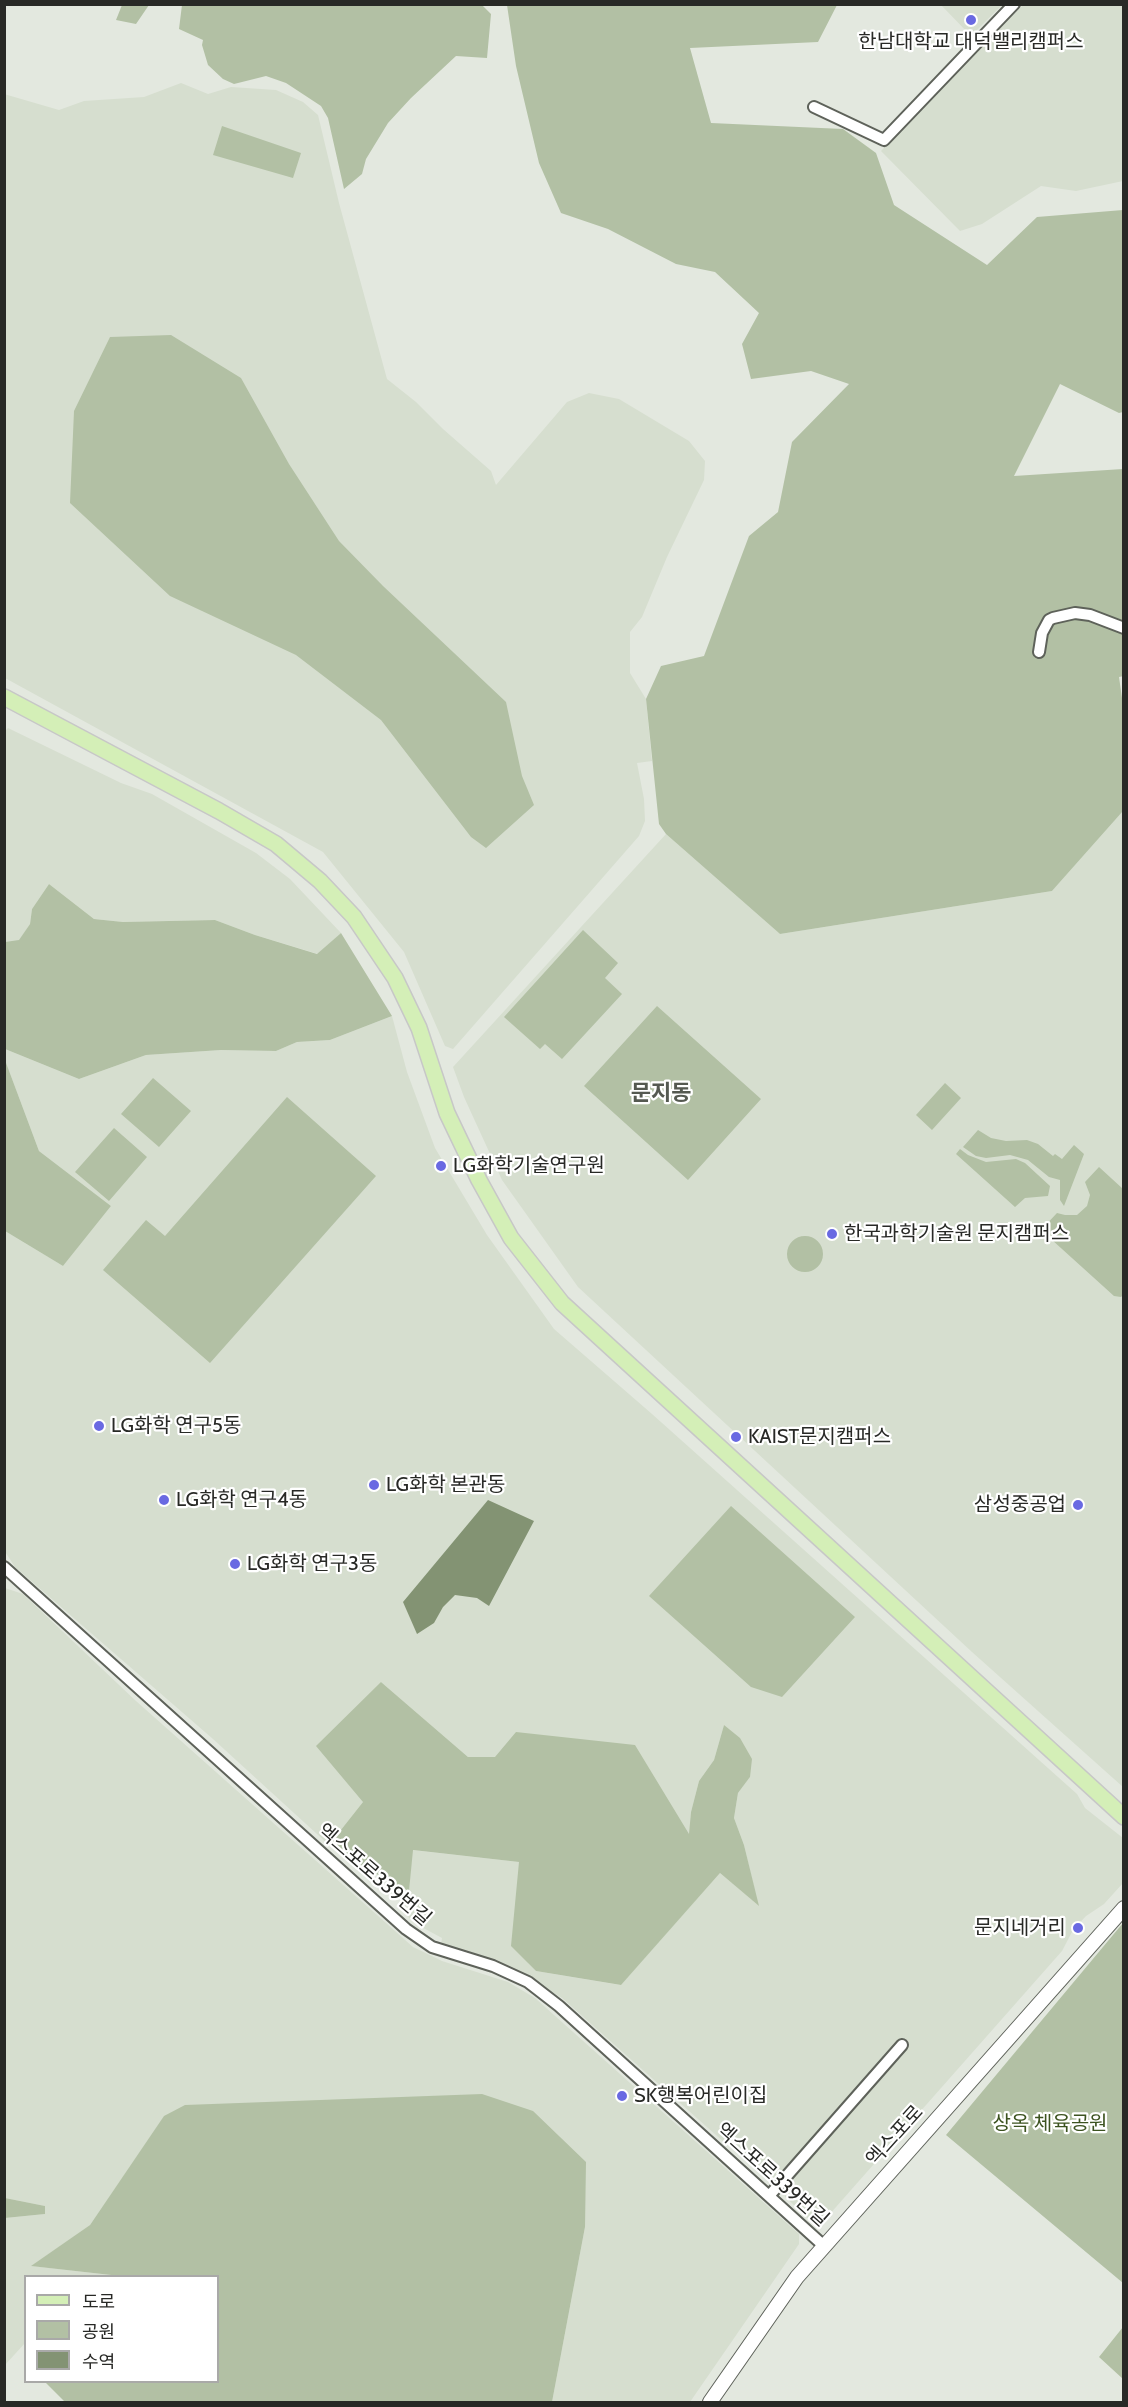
<!DOCTYPE html>
<html>
<head>
<meta charset="utf-8">
<style>
  body { margin:0 }
  #map { position:relative; width:1128px; height:2407px; overflow:hidden; background:#e3e8df; font-family:Cabin,"Noto Sans KR",sans-serif }
  canvas { display:block }
  .frame { position:absolute; inset:0; border:6px solid #282926; pointer-events:none }
  .legend { position:absolute; left:24px; top:2275px; width:195px; height:108px; box-sizing:border-box; background:#fff; border:2px solid #a9a9a8; margin:0; padding:8px 10px; list-style:none; font-size:18px; color:#282926 }
  .legend li { display:flex; align-items:center; gap:12px; height:30px }
  .legend b { width:30px; border:2px solid #a9a9a8 }
</style>
</head>
<body>
<div id="map">
<canvas width="1128" height="2407"></canvas>
<div class="frame"></div>
<ul class="legend">
<li><b style="height:8px;background:#d4efb7"></b>도로</li>
<li><b style="height:16px;background:#b2c0a4"></b>공원</li>
<li><b style="height:16px;background:#839373"></b>수역</li>
</ul>
</div>
<script>
const ctx = document.querySelector('canvas').getContext('2d');
ctx.lineJoin = 'round';
function paint(path, color) { ctx.fillStyle = color; ctx.fill(path, 'evenodd'); }
const shape = rows => new Path2D(rows.map(r => 'M' + r).join(''));
function strokePath(path, color, width, dash) { ctx.strokeStyle = color; ctx.lineWidth = width; ctx.lineCap = dash ? 'butt' : 'round'; ctx.setLineDash(dash || []); ctx.stroke(path); }
function label(font, color, halo, rows, align = 'center') {
  ctx.font = font + ' Cabin,"Noto Sans KR",sans-serif'; ctx.lineWidth = 4.5; ctx.setLineDash([]); ctx.textBaseline = 'middle'; ctx.strokeStyle = halo; ctx.fillStyle = color; for (const [text, x, y, turn = 0] of rows) {
    ctx.save(); ctx.translate(x, y); ctx.rotate((+turn || 0) * Math.PI / 180); ctx.textAlign = isNaN(turn) ? turn : align; if (halo) ctx.strokeText(text, 0, 0); ctx.fillText(text, 0, 0); ctx.restore();
  }
}
paint(shape([
  [941,5,1002,5,971,36],
  [1023,5,1123,5,1123,181,1076,191,1041,186,982,224,960,231,881,151],
  [181,83,208,94,231,87,276,90,303,102,318,115,339,203,387,379,416,402,443,429,491,471,496,485,567,402,589,393,619,399,689,441,705,461,704,480,667,557,642,617,630,632,630,673,646,699,652,761,637,763,644,799,645,821,639,836,453,1049,445,1046,404,952,323,852,5,678,4,94,59,110,84,101,144,97],
  [8,728,121,783,152,794,256,853,290,879,341,933,318,954,255,935,215,920,123,922,94,919,49,884,32,909,30,924,19,941,5,942,4,732],
  [1123,811,1123,1787,972,1652,578,1287,502,1180,464,1097,453,1067,666,834,780,934,1052,891],
  [392,1016,407,1072,435,1148,487,1235,554,1329,652,1414,1077,1794,1085,1808,1123,1838,1123,1883,1104,1904,1086,1916,1073,1930,1062,1951,821,2224,815,2225,780,2192,780,2187,907,2042,903,2038,776,2184,771,2184,562,1998,504,1964,441,1945,442,1938,416,1924,407,1916,412,1850,519,1862,528,1963,536,1971,620,1985,720,1873,758,1905,744,1845,734,1818,738,1793,750,1777,724,1725,714,1760,699,1781,691,1812,690,1835,495,1757,468,1757,381,1682,363,1802,329,1845,213,1739,15,1567,4,1550,5,1231,63,1266,111,1206,39,1151,5,1060,5,1049,79,1079,146,1055,221,1050,276,1051,297,1042,330,1040],
  [5,1588,23,1594,136,1701,413,1947,442,1961,508,1982,535,1998,799,2234,799,2244,690,2402,552,2402,585,2227,164,2117,90,2225,32,2266,120,2276,26,2276,25,2343,5,2365,5,2218,45,2214,45,2206,5,2198]
]), '#d6decf');
paint(shape([
  [122,5,122,4,149,5,136,24,116,20],
  [182,5,482,5,491,14,487,58,456,56,411,98,388,123,366,159,362,174,344,189,328,118,321,106,286,83,266,76,234,84,223,79,208,65,202,45,203,40,179,29],
  [507,5,837,5,818,42,690,48,711,123,843,129,876,153,894,205,987,265,1037,217,1123,210,1123,412,1119,413,1060,384,1014,476,1123,469,1124,676,1119,677,1124,712,1123,811,1052,891,780,934,666,834,659,824,646,699,661,666,704,656,749,536,778,512,792,442,849,384,811,371,751,379,742,344,759,313,715,272,676,264,608,229,561,213,539,163,516,66],
  [222,126,301,153,293,178,213,155],
  [171,335,241,378,289,464,339,541,383,586,506,702,522,776,534,805,486,848,471,837,381,720,296,655,170,596,70,503,74,411,110,337],
  [49,884,94,919,123,922,215,920,255,935,317,954,341,933,392,1016,330,1040,297,1042,276,1051,221,1050,146,1055,79,1079,5,1049,5,942,19,940,30,924,32,909],
  [583,930,618,963,605,978,622,994,562,1059,545,1044,540,1049,504,1017],
  [657,1006,761,1099,688,1180,584,1086],
  [5,1060,39,1151,111,1206,63,1266,5,1231],
  [153,1078,191,1111,159,1147,121,1114],
  [945,1083,961,1098,932,1130,916,1115],
  [287,1097,376,1176,210,1363,103,1270,146,1220,165,1236],
  [114,1128,147,1157,109,1201,75,1172],
  [978,1130,991,1138,1006,1141,1027,1140,1038,1144,1053,1156,1055,1154,1062,1159,1074,1145,1084,1154,1064,1206,1060,1200,1060,1180,1049,1177,1028,1160,1010,1155,986,1158,976,1156,963,1147],
  [960,1149,968,1155,986,1162,1016,1159,1025,1163,1050,1186,1048,1196,1025,1198,1015,1207,956,1154],
  [1099,1167,1123,1189,1124,1294,1121,1297,1114,1296,1041,1230,1057,1213,1065,1215,1077,1215,1087,1206,1090,1195,1085,1182],
  '787 1254a18 18 0 1 1 36 0a18 18 0 1 1-36 0Z',
  [731,1506,855,1617,782,1697,751,1687,649,1596],
  [381,1682,468,1757,495,1757,516,1732,635,1745,689,1834,691,1812,699,1781,714,1760,724,1725,740,1738,752,1759,750,1777,738,1793,734,1818,744,1845,759,1906,720,1873,621,1985,536,1971,511,1946,519,1862,413,1850,409,1891,388,1881,329,1845,363,1802,316,1746],
  [1123,1923,1123,2283,946,2135],
  [482,2094,533,2111,586,2162,585,2227,552,2402,65,2402,45,2382,218,2382,218,2276,120,2276,31,2266,90,2225,164,2116,185,2105],
  [5,2198,45,2206,45,2214,5,2218],
  [1123,2327,1123,2379,1099,2357]
]), '#b2c0a4');
paint(shape([
  [488,1500,534,1521,489,1606,477,1598,455,1595,443,1607,434,1623,417,1634,403,1602]
]), '#839373');
const street = shape([
  [814,107,884,140,1014,4],
  [1039,652,1042,633,1049,620,1053,618,1075,613,1090,615,1124,628],
  [4,1567,406,1929,432,1947,493,1966,528,1982,559,2006,824,2246],
  [769,2196,902,2045]
]);
const secondary = shape([
  [710,2402,797,2277,1124,1908]
]);
const primary = shape([
  [4,697,219,811,276,844,320,881,354,917,395,978,419,1028,447,1113,479,1180,511,1238,562,1303,1124,1817]
]);
strokePath(street, '#5e625a', 14);
strokePath(secondary, '#5e625a', 16);
strokePath(primary, '#c7c7c7', 18);
strokePath(street, '#fff', 10);
strokePath(secondary, '#fff', 14);
strokePath(primary, '#d4efb7', 15);
for (const [x, y, r, color] of [
  [971,20,6,"#6969e2"],
  [441,1166,6,"#6969e2"],
  [832,1234,6,"#6969e2"],
  [99,1426,6,"#6969e2"],
  [736,1437,6,"#6969e2"],
  [374,1485,6,"#6969e2"],
  [164,1500,6,"#6969e2"],
  [1078,1505,6,"#6969e2"],
  [235,1564,6,"#6969e2"],
  [1078,1928,6,"#6969e2"],
  [622,2096,6,"#6969e2"]
]) { const dot = new Path2D(); dot.arc(x, y, r, 0, 2 * Math.PI); ctx.fillStyle = color; ctx.fill(dot); strokePath(dot, '#fff', 2); }
label('20px', '#282926', '#fff', [
  ["한남대학교 대덕밸리캠퍼스",971,42,"center"],
  ["LG화학기술연구원",453,1166],
  ["한국과학기술원 문지캠퍼스",844,1234],
  ["LG화학 연구5동",111,1426],
  ["KAIST문지캠퍼스",748,1437],
  ["LG화학 본관동",386,1485],
  ["LG화학 연구4동",176,1500],
  ["삼성중공업",1066,1505,"right"],
  ["LG화학 연구3동",247,1564],
  ["문지네거리",1066,1928,"right"],
  ["SK행복어린이집",634,2096]
], 'left');
label('20px', '#282926', '#fff', [
  ["엑스포로339번길",374,1875,41],
  ["엑스포로",895,2136,-48],
  ["엑스포로339번길",772,2175,42]
]);
label('20px', '#3c5320', '#fff', [
  ["상옥 체육공원",1050,2124]
]);
label('bold 22px', '#555951', '#fff', [
  ["문지동",661,1094]
]);
</script>
</body>
</html>
